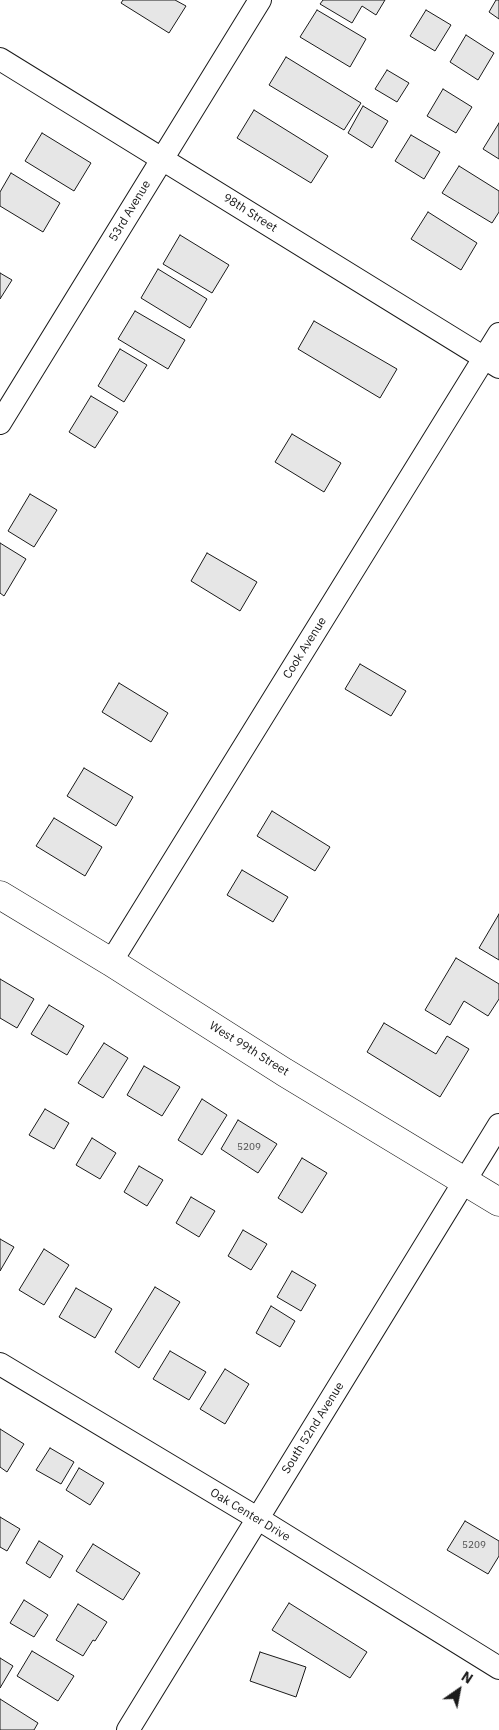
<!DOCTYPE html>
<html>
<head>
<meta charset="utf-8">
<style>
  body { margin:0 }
  #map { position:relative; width:499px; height:1730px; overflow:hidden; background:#fff; font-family:"IBM Plex Sans",sans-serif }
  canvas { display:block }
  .north { position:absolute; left:434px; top:1665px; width:50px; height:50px; -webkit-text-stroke:4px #fff; paint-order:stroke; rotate:33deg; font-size:14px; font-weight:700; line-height:20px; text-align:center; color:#1a1a1a }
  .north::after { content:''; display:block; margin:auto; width:18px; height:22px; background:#1a1a1a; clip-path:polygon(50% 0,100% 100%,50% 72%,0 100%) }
</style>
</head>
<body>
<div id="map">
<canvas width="499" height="1730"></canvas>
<div class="north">N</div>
</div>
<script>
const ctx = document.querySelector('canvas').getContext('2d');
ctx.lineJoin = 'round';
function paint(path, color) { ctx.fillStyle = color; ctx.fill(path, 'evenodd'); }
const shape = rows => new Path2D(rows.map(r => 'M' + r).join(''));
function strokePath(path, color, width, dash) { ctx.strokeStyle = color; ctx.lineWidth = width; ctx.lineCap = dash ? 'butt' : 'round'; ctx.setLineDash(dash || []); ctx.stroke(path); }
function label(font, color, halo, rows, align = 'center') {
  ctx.font = font + ' "IBM Plex Sans",sans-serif'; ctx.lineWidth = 4; ctx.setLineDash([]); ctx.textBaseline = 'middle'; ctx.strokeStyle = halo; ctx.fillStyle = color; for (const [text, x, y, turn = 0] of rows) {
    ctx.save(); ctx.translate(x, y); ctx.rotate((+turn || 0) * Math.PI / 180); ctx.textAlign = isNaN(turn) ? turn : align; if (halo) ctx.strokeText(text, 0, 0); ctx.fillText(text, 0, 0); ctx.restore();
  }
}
const building = shape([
  [123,0,175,0,186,6,169,33,121,3,123,0],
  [323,0,385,0,376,15,362,6,352,23,320,4,323,0],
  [496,0,499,0,499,19,489,12,496,0],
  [317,10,366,39,350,67,300,37,317,10],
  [426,10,451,25,435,51,410,36,426,10],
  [466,35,494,53,478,80,450,62,466,35],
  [286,57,361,103,344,130,269,85,286,57],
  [387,70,409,83,397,102,375,89,387,70],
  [443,89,472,107,456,133,427,116,443,89],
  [363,106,388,121,372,148,348,133,363,106],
  [254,110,328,156,311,183,237,138,254,110],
  [499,123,499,159,483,149,499,123],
  [42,133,91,163,74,191,25,161,42,133],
  [411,135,440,152,424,179,395,161,411,135],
  [459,166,499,191,499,212,492,223,442,193,459,166],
  [11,173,60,203,43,232,0,206,0,192,11,173],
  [428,212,477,243,461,270,411,239,428,212],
  [180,235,229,265,212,293,163,264,180,235],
  [158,269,207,299,190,328,141,298,158,269],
  [0,273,12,280,0,299,0,273],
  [135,311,185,340,168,369,118,339,135,311],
  [314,321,397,369,380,398,298,349,314,321],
  [120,349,147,365,124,402,98,386,120,349],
  [91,396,118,412,95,448,69,432,91,396],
  [292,434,341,463,324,492,275,462,292,434],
  [30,494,57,510,34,547,8,531,30,494],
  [0,543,26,559,4,596,0,593,0,543],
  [207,553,257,582,240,611,191,581,207,553],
  [360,664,406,691,391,716,345,689,360,664],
  [119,683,168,713,151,742,102,712,119,683],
  [84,768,133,797,116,826,67,796,84,768],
  [272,811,330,847,315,871,257,836,272,811],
  [54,818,102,847,85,876,36,846,54,818],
  [242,870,288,897,273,922,227,895,242,870],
  [499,914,499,960,479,948,499,914],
  [456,958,499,984,499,999,488,1016,464,1001,450,1025,425,1010,456,958],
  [0,979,34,999,17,1028,0,1018,0,979],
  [49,1005,84,1026,67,1055,31,1034,49,1005],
  [384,1023,436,1054,447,1036,469,1049,440,1097,367,1052,384,1023],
  [104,1043,128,1058,103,1098,78,1083,104,1043],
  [144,1066,180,1087,162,1116,127,1095,144,1066],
  [202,1099,227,1115,202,1155,178,1140,202,1099],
  [45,1109,69,1123,54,1149,29,1135,45,1109],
  [238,1120,277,1144,258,1173,221,1149,238,1120],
  [92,1138,116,1153,100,1179,76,1165,92,1138],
  [302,1158,327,1173,302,1213,278,1198,302,1158],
  [139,1166,163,1180,147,1206,124,1192,139,1166],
  [191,1197,215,1211,199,1237,176,1223,191,1197],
  [243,1230,267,1244,251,1270,228,1256,243,1230],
  [0,1239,14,1247,0,1271,0,1239],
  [44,1249,69,1265,44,1305,19,1290,44,1249],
  [292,1271,316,1285,301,1311,277,1297,292,1271],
  [155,1287,180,1302,139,1368,115,1352,155,1287],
  [76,1288,112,1309,95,1338,59,1317,76,1288],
  [271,1306,295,1321,280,1347,256,1333,271,1306],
  [170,1351,206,1372,189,1400,153,1379,170,1351],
  [225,1369,249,1384,225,1424,200,1409,225,1369],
  [0,1429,24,1444,7,1472,0,1467,0,1429],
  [50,1448,74,1462,61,1484,36,1470,50,1448],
  [79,1468,104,1483,90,1505,66,1490,79,1468],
  [0,1517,20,1529,7,1551,0,1547,0,1517],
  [465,1521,499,1541,499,1556,488,1574,447,1550,465,1521],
  [39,1541,63,1556,50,1578,26,1563,39,1541],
  [93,1544,140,1573,123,1600,76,1571,93,1544],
  [24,1600,48,1615,34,1637,10,1623,24,1600],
  [289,1603,367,1652,350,1678,272,1630,289,1603],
  [78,1604,107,1622,95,1641,93,1640,83,1656,56,1640,78,1604],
  [32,1651,74,1676,58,1701,17,1676,32,1651],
  [260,1652,306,1667,296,1697,250,1681,260,1652],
  [0,1658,13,1666,0,1688,0,1658],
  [0,1699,38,1723,34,1730,0,1730,0,1699]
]);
paint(building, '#e6e6e6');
strokePath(building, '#1a1a1a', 1);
const street = shape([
  [0,59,499,367],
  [0,423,260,0],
  [111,962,499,334],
  [0,1364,257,1518,499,1668],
  [128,1730,499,1125]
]);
const secondary = shape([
  [0,895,111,962,284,1072,499,1202]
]);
strokePath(street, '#1a1a1a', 24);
strokePath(secondary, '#1a1a1a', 29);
strokePath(street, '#fff', 22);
strokePath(secondary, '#fff', 28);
label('10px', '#4d4d4d', null, [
  ["5209",249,1147],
  ["5209",474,1545]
]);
label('12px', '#1a1a1a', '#fff', [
  ["53rd Avenue",130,211,-59],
  ["98th Street",250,213,32],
  ["Cook Avenue",305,648,-58],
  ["West 99th Street",249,1049,32],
  ["South 52nd Avenue",313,1428,-58],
  ["Oak Center Drive",250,1515,31]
]);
</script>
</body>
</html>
